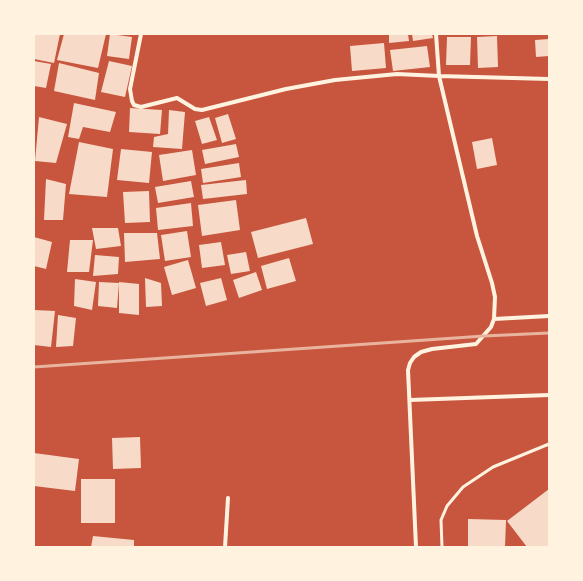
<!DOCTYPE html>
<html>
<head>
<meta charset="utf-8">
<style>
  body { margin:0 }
  #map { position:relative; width:583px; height:581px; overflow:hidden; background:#c8553d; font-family:Lato,sans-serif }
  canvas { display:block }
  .frame { position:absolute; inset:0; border:35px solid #fff3e0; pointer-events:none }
</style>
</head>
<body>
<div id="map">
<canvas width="583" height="581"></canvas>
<div class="frame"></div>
</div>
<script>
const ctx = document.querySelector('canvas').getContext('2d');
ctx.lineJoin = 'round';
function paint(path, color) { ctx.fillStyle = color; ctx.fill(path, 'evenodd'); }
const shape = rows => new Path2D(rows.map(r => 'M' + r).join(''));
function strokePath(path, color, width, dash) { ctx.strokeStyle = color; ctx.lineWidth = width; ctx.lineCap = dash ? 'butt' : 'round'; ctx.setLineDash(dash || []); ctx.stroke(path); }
paint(shape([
  [34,34,60,34,54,63,34,59],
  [64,34,106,34,98,68,57,60],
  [110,34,132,37,129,59,107,56],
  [389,34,408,34,409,41,389,43],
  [412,34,432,34,433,38,413,41],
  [497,36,498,67,478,68,477,37],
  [447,37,471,37,470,65,446,65],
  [549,39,549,56,536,57,535,40],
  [384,43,386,68,352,71,350,46],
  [427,46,430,67,393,71,390,50],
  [34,61,51,64,46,88,34,86],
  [109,61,132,66,125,97,101,92],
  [59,63,99,73,95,100,54,91],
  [74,103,116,112,110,132,83,127,79,139,68,137],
  [130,108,162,110,160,134,129,132],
  [169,110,185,112,182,149,153,147,154,137,168,134],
  [228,114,236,139,222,143,215,118],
  [39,117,67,124,56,163,35,161],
  [209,117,217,140,202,144,195,121],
  [492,138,497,165,477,169,472,142],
  [79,142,113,149,107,197,69,194],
  [236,144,239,157,205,164,202,150],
  [121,149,152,152,149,183,117,180],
  [192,150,196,175,163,181,159,155],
  [239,163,241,177,203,183,201,169],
  [46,179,66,184,63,220,44,220],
  [246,180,247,194,203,199,201,185],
  [191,181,194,197,158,203,155,187],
  [149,191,150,222,125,223,123,192],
  [236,200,240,230,202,236,198,205],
  [191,203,193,226,158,230,156,208],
  [306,218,313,244,258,258,251,232],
  [92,228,118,228,121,246,96,249],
  [187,231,191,257,165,261,161,235],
  [124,233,157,233,160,259,125,262],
  [34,237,52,242,46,269,34,266],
  [70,240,93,240,89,272,67,272],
  [221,242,225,265,202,268,199,245],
  [246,252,250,271,231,274,227,255],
  [95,255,119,257,118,274,93,276],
  [289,258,296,281,267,289,261,266],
  [188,260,196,288,172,295,164,267],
  [256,272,262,290,239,298,233,280],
  [145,278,161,283,162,306,146,307],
  [221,278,227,300,206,306,200,283],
  [75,279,96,282,92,310,74,306],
  [99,282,119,283,117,308,98,306],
  [119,282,139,284,139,315,119,313],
  [34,310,55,311,51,347,34,345],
  [58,315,76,318,73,346,56,347],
  [140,437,141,468,113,469,112,438],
  [34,453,79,459,75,491,34,486],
  [81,479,115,479,115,523,81,523],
  [549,489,549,547,527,547,507,521],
  [468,519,506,520,505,547,468,547],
  [93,536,134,540,134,547,91,547]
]), '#f7dbc8');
strokePath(shape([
  [442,547,441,520,447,506,463,487,493,467,549,444]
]), '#fff3e0', 3);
strokePath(shape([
  [141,34,130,89,132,101,134,105,141,107,177,98,195,109,202,110,286,89,335,80,397,74,439,76,436,34],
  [494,319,549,316],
  [410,400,549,395],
  [225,547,228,498],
  [416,547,408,370,410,363,414,357,421,352,432,349,476,344,491,327,494,319,495,297,492,283,477,236,439,76,549,79]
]), '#fff3e0', 4);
strokePath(shape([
  [34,367,484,336,549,333]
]), '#e9b49f', 3);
</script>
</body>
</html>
